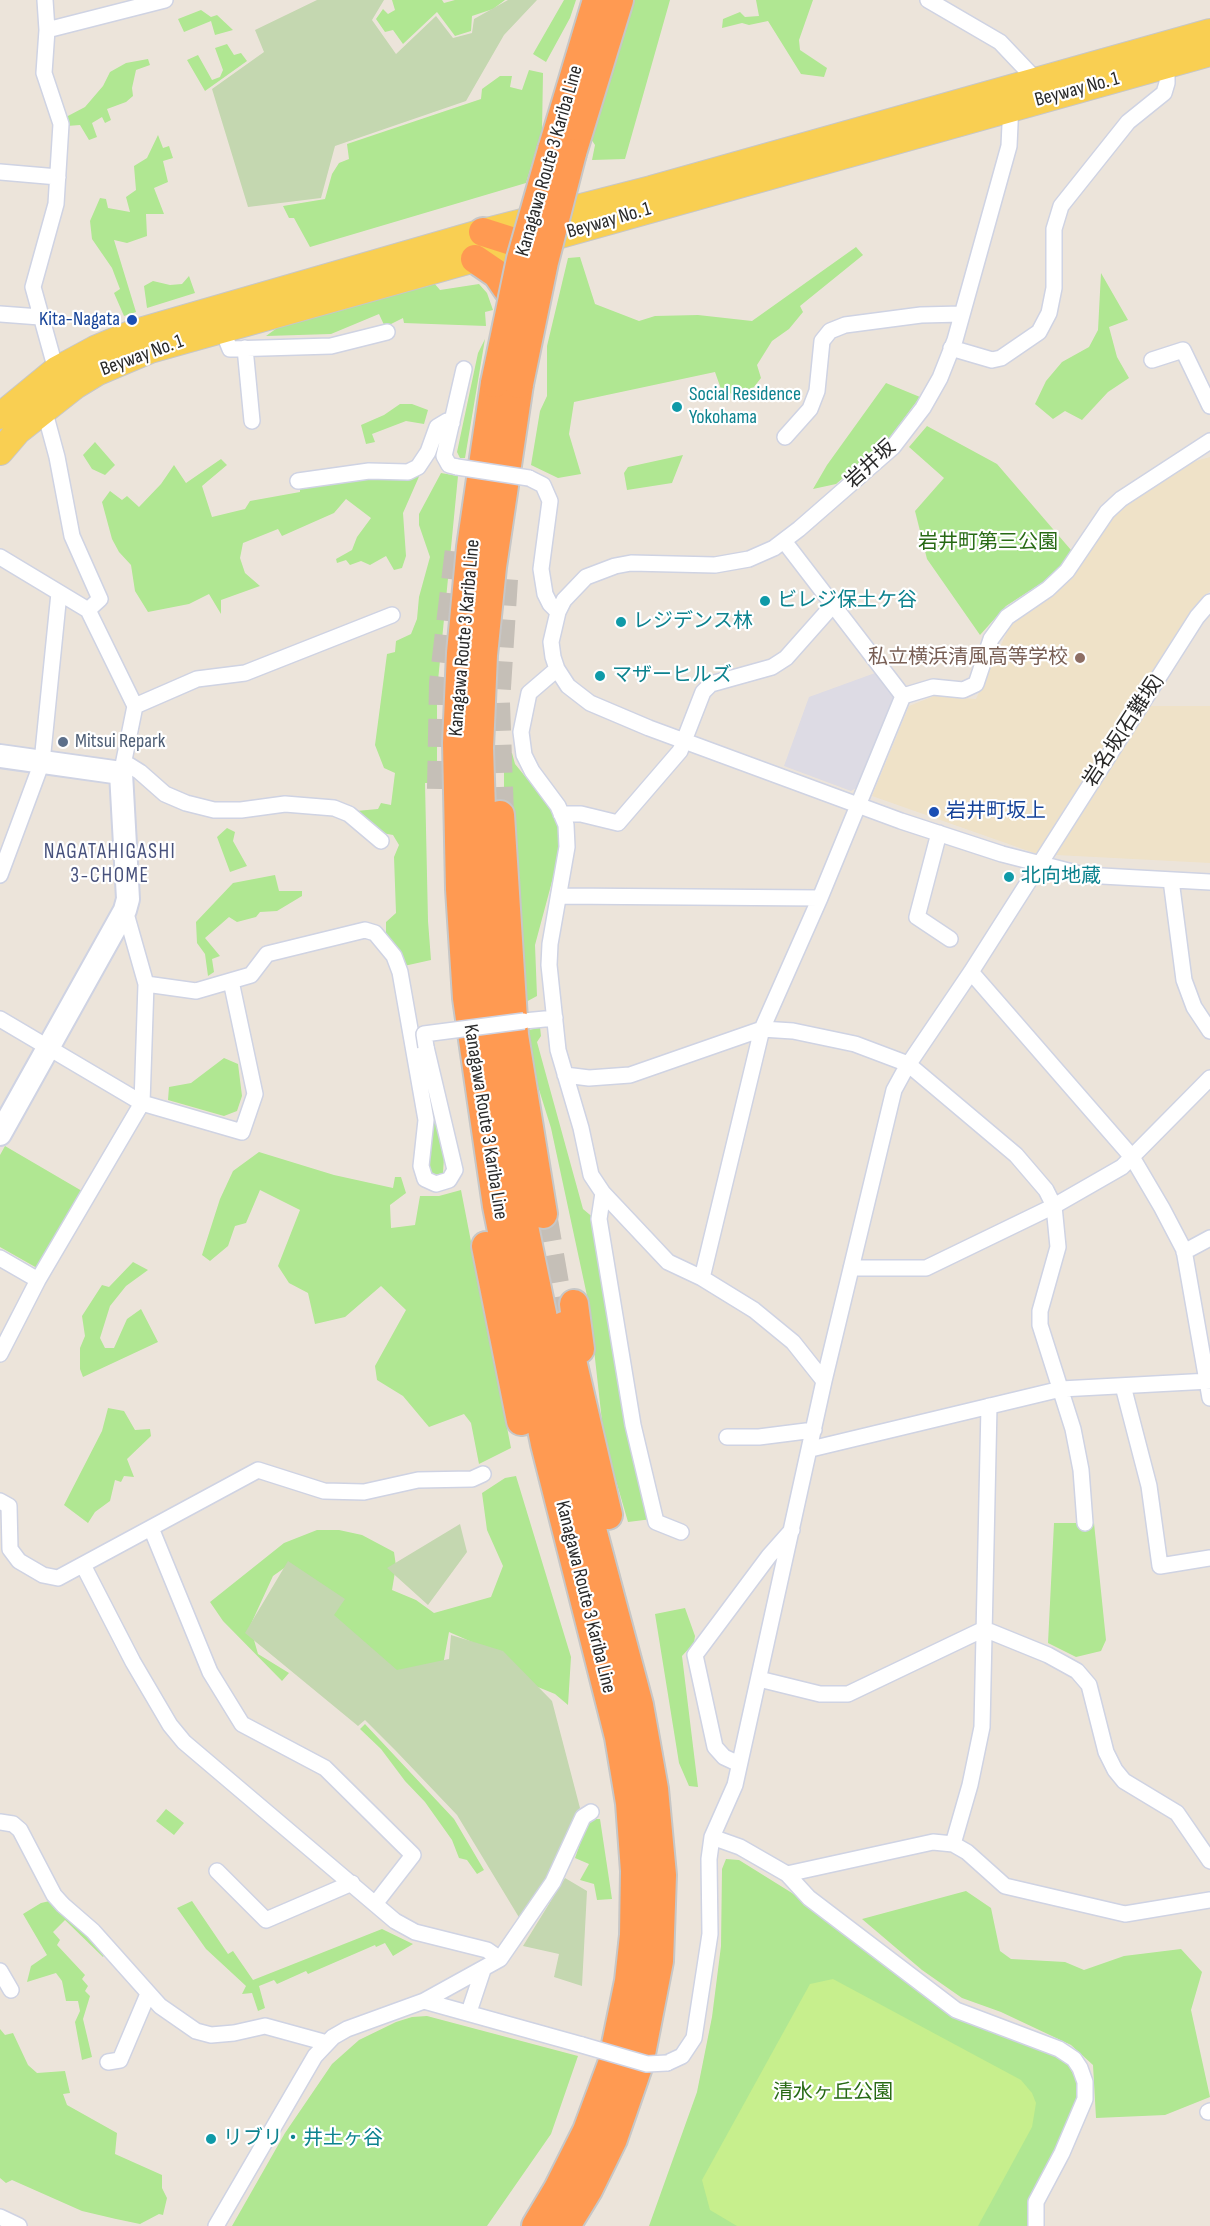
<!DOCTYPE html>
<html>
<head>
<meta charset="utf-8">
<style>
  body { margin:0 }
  canvas { display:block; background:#ece4da }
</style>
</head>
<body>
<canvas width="1210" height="2226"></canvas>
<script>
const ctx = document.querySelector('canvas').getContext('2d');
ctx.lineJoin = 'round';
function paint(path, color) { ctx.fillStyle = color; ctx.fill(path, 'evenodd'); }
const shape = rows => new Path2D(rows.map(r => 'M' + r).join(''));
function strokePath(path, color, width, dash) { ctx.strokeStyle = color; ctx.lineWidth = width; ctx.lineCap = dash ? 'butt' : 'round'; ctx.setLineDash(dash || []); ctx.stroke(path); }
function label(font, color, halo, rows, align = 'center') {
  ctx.font = font + ' "Sofia Sans Condensed","Noto Sans JP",sans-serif'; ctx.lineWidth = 4.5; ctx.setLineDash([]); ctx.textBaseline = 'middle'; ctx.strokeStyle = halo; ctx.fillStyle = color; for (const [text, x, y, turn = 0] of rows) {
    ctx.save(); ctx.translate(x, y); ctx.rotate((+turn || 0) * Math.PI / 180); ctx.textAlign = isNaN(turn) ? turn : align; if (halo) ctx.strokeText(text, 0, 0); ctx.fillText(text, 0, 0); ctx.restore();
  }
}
paint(shape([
  [875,673,896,697,858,787,851,791,784,766,809,697]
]), '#dddbe4');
paint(shape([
  [1210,457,1210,591,1200,601,1134,706,1210,706,1210,863,1037,854,872,796,909,706,934,696,976,699,1013,619,1067,582,1114,511,1182,465]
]), '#efe2c8');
paint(shape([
  [392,0,442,0,444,3,455,0,505,0,493,9,472,16,471,31,455,36,437,12,403,44,393,30,385,32,376,19,383,9,388,14,395,10],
  [564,0,576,0,570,18,546,62,533,54],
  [634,0,670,0,625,159,592,160,595,145,591,139],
  [756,0,813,0,799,40,800,50,827,68,824,77,801,74,768,21,749,25,742,23,722,28,723,19,740,12,745,17,759,16],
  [201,10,211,17,217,15,233,30,215,35,211,21,184,32,178,19],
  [227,44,234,55,241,53,247,61,205,91,187,60,198,55,212,80,220,77,223,70,215,48],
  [148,59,150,65,136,70,132,88,133,96,126,102,107,109,111,120,105,123,102,117,92,123,97,137,89,140,80,125,67,126,66,117,85,107,103,86,110,72,126,63],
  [529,70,543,73,542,131,526,183,310,247,294,218,289,218,283,206,325,199,332,174,339,163,349,159,347,144,481,99,482,89,500,76,512,76,510,87,522,90],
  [158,135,163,148,169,146,173,158,163,161,168,182,154,188,164,214,146,214,147,236,127,243,114,240,136,312,124,316,114,293,120,289,112,268,92,239,90,221,100,198,106,199,108,208,130,212,126,197,136,190,134,166,147,158],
  [856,247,863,255,800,306,803,312,789,329,772,341,757,365,761,378,750,392,740,388,734,395,721,389,715,372,574,402,569,434,581,474,558,478,531,465,540,411,547,396,547,346,568,258,580,257,595,304,639,321,655,316,698,315,752,321],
  [1101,273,1128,320,1109,327,1117,357,1129,378,1108,392,1082,420,1065,411,1053,419,1035,404,1046,381,1062,362,1089,347,1098,330],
  [189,276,195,293,147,308,144,286,153,281,170,285,182,284],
  [434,283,440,290,479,284,487,293,493,310,485,312,486,326,404,323,403,318,385,327,379,314,331,334,266,336,284,323],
  [485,339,465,458,460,458,457,452,478,353],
  [886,383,920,397,887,441,836,484,813,489,827,465],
  [400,404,412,404,428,410,424,424,406,421,372,434,375,442,366,444,361,425,384,415],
  [927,426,997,464,1071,550,1057,573,1006,606,980,635,927,559,915,511,944,478,909,447],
  [95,442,115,465,105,475,92,469,83,455],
  [683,455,672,483,627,490,624,473,628,467],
  [221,459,227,465,202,486,212,517,245,509,250,501,300,492,300,487,421,472,403,513,406,556,402,568,394,570,386,556,370,565,361,561,350,565,346,560,337,563,336,559,352,550,357,537,371,518,346,499,334,513,282,536,278,529,243,543,240,558,245,573,260,586,221,600,221,614,209,594,189,604,148,612,135,591,131,565,119,552,112,539,102,502,110,491,122,500,127,496,139,507,161,484,174,465,186,483],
  [441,473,458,476,437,691,437,783,425,783,428,921,431,960,404,966,386,935,386,922,396,913,394,857,399,845,393,835,382,833,356,811,378,809,381,803,391,805,395,773,384,768,375,745,387,654,395,652,396,641,411,634,417,619,419,597,430,557,419,525,419,514],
  [504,753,512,753,515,764,546,802,557,819,560,837,558,859,535,945,537,996,524,1003,504,809],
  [227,828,235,832,233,841,247,866,230,872,217,837],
  [275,875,279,891,302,891,302,896,277,911,260,912,256,917,237,922,229,917,205,938,220,956,212,959,214,972,208,976,205,954,197,943,196,922,233,883],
  [540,1027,541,1036,537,1042,583,1209,595,1219,652,1519,628,1522,604,1439,589,1305,551,1128,536,1080,526,1031],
  [224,1058,238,1064,242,1096,237,1111,224,1116,168,1100,169,1087,191,1083],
  [421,1066,444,1157,443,1173,433,1175,428,1167],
  [5,1146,82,1191,37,1268,0,1247,0,1155],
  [259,1152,334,1175,393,1188,395,1177,401,1177,406,1193,390,1205,391,1228,415,1225,420,1196,439,1196,461,1190,511,1448,479,1464,471,1423,464,1414,429,1427,403,1396,377,1380,375,1366,406,1310,381,1286,345,1317,315,1324,308,1293,289,1283,278,1266,300,1210,260,1190,246,1223,235,1226,228,1246,210,1261,202,1255,220,1199,233,1171],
  [133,1262,148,1270,126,1286,110,1306,100,1338,105,1348,114,1348,127,1319,141,1309,158,1342,83,1377,80,1369,80,1348,85,1336,82,1316,102,1285,109,1287],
  [108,1408,124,1411,135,1430,150,1429,151,1436,127,1459,134,1477,124,1476,121,1482,115,1480,110,1501,95,1512,88,1523,64,1505,102,1431],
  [516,1476,571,1657,568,1705,555,1694,506,1674,497,1653,449,1632,443,1665,399,1672,359,1645,287,1566,273,1576,250,1626,258,1654,289,1673,282,1681,223,1621,210,1602,284,1543,317,1530,339,1530,362,1535,394,1552,396,1566,392,1590,416,1600,434,1613,491,1597,503,1566,487,1530,482,1493,505,1478],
  [1054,1523,1094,1523,1106,1640,1101,1651,1076,1657,1048,1643],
  [685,1608,695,1636,694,1643,682,1656,698,1787,689,1786,679,1763,655,1614],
  [365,1724,454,1819,484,1870,477,1874,467,1860,459,1858,452,1840,425,1802,405,1781,381,1749,360,1729],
  [166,1809,184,1823,174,1835,156,1821],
  [589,1819,600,1819,612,1899,597,1900,594,1884,580,1880,589,1864,575,1858],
  [726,1859,739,1860,792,1893,958,2020,1038,2046,1058,2055,1068,2065,1076,2079,1076,2106,1030,2226,649,2226,697,2092,712,2017,721,1946,722,1869],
  [966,1891,991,1908,1000,1951,1011,1959,1065,1962,1084,1970,1124,1956,1181,1949,1202,1972,1191,2010,1210,2097,1165,2115,1096,2118,1093,2065,1071,2045,1001,2012,962,1998,922,1970,862,1919],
  [54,1900,106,1953,103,1957,65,1920,53,1932,60,1940,57,1945,85,1975,82,1979,88,1986,85,1991,90,1996,83,2019,92,2057,82,2060,75,2022,80,2011,78,2001,66,2001,62,1981,56,1973,27,1982,31,1966,47,1955,23,1914,41,1903],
  [192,1901,228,1954,233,1951,253,1980,382,1929,413,1944,393,1956,385,1943,376,1947,375,1945,308,1974,306,1971,277,1984,274,1980,259,1986,265,2008,258,2011,252,1993,242,1994,246,1986,206,1949,177,1908],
  [427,2016,578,2056,551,2134,487,2226,232,2226,285,2133,332,2064,359,2040,396,2022,412,2017],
  [0,2029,5,2035,13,2033,28,2065,37,2073,65,2071,70,2093,63,2094,67,2105,117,2133,115,2154,162,2175,162,2188,167,2198,163,2215,159,2214,140,2224,116,2219,82,2211,12,2180,6,2183,0,2178]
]), '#b0e792');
paint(shape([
  [317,0,384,0,372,20,396,54,436,16,453,38,472,33,474,19,508,0,537,0,504,35,466,101,335,146,321,198,248,207,212,89,264,52,255,30],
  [460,1524,467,1552,428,1605,387,1568],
  [288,1561,345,1599,334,1615,397,1670,449,1659,451,1635,503,1651,552,1701,580,1808,554,1867,520,1919,457,1815,396,1751,365,1720,358,1726,245,1633],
  [565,1878,587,1891,582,1986,554,1977,559,1954,523,1946]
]), '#c4d7b0');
paint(shape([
  [833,1979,1021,2080,1032,2093,1036,2103,1032,2127,978,2226,737,2226,710,2210,702,2180,810,1984]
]), '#c7ef8d');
strokePath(shape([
  [441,789,443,683,459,549],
  [500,815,496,703,504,579],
  [543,1214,560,1313]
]), '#c5bfb7', 28, [28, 14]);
const street = shape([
  [45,0,47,30,44,73,61,124,56,204,33,287,56,370],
  [928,0,1000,42,1037,81],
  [47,30,165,0],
  [1011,103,1009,146,955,340,940,378,923,408,893,447,799,529,774,548,749,559,715,565,631,563,615,566,586,577,564,600,558,612,551,642,553,657,557,669,568,686,590,703,649,728,901,821,1002,854,1084,875,1210,882],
  [0,172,58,177],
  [0,314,40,317],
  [222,329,230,349,331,346,387,332],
  [245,348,252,421],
  [951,348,992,360,1001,358,1039,332,1049,313,1054,288,1054,229,1061,206,1128,122,1164,93,1167,83,1167,59],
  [1152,360,1183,350,1210,406],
  [44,409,57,457,72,536,100,599,88,610],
  [785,437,810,409,817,391,822,341,830,331,845,325,921,315,962,314],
  [457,467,449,465,444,456,464,369],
  [529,478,543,485,550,501,541,569,545,594,550,604,558,612],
  [298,481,369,471,408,472,418,467,428,452,437,427,447,421,452,423],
  [784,541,903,696],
  [0,557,88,610,135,706,122,770],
  [557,669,529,693,521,732,524,755,532,771,558,806,566,825,567,847,550,944,549,965,558,1050,581,1128,591,1175,603,1193,668,1262,702,1278,754,1310,793,1342,824,1381],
  [135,706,197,679,245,673,392,615],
  [124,762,140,772,165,794,186,803,214,810,241,810,285,804,334,808,349,814,381,841],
  [561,814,581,814,618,823,680,751,703,692,711,684,772,667,786,658,833,605],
  [939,833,917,917,950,939],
  [0,875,42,762,59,593],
  [1171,880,1184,980,1194,1007,1210,1031],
  [560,896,820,898],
  [971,972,1132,1157,1162,1208,1184,1250,1210,1398],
  [146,984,196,991,251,975,267,954,365,930,375,933,394,956,400,972,426,1120,421,1166,425,1179,436,1184,449,1180,455,1170,426,1047],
  [0,1019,142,1103,242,1132,255,1094,231,981],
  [524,1021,555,1018],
  [565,1075,589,1078,630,1075,762,1029,793,1031,855,1044,908,1064,1016,1155,1046,1190,1054,1206,1058,1247,1040,1311,1040,1325,1073,1429,1081,1470,1085,1523],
  [603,1193,599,1219,633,1425,656,1522,681,1532],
  [1184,1252,1210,1238],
  [0,1258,38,1280],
  [851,1268,926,1268,1054,1206,1122,1167,1210,1078],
  [702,1278,762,1029,820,898,903,696,933,687,963,690,976,684,991,639,1007,617,1048,589,1067,571,1107,512,1121,499,1210,441],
  [0,1354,38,1280,142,1103,146,984,125,910],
  [1123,1386,1149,1486,1160,1566,1210,1558],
  [727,1437,759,1437,814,1430],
  [811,1449,1061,1389,1210,1381],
  [0,1501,9,1506,10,1549,19,1561,43,1575,58,1578,258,1470,324,1491,364,1492,418,1480,472,1479,483,1474],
  [151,1528,210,1672,242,1724,325,1768,413,1855,375,1904],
  [83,1565,133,1662,170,1725,184,1742,395,1921,415,1932,487,1950,500,1959],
  [759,1679,820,1694,848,1694,984,1629,1048,1655,1077,1671,1089,1685,1106,1752,1115,1770,1124,1781,1177,1813,1210,1861],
  [739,1764,724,1757,715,1747,695,1655,769,1556,792,1530],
  [0,1822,13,1824,20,1830,54,1895,63,1905,93,1931,160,2006,196,2031,211,2035,234,2033,265,2026,327,2043],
  [712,1837,740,1847,787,1874,809,1898,956,2010,1059,2049,1074,2059,1080,2068,1085,2082,1085,2099,1062,2153,1036,2202,1036,2226],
  [953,1844,970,1785,982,1727,989,1406],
  [217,1871,266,1920,352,1883],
  [787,1874,933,1842,953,1844,967,1852,1005,1886,1125,1914,1210,1900],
  [0,1971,11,1990],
  [424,2001,500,1959,553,1882,583,1817,591,1812],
  [469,2012,483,1970],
  [108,2062,120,2060,148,1994],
  [667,2063,682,2056,694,2038,710,1934,709,1859,712,1837,735,1785,824,1381,894,1090,906,1068,971,972,1197,617,1210,602],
  [1208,2112,1210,2111],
  [0,2217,19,2226],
  [216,2226,315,2056,333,2037,347,2029,424,2001,582,2045]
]);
const secondary = shape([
  [0,756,121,773,128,899,125,910,0,1134]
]);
const primary = shape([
  [0,416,56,370,95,349,133,333,483,232,651,189,1210,32],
  [0,452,18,431,75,386,98,372,150,350,1210,53]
]);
const highway = shape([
  [552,150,597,0],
  [572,153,619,0],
  [483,232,527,246,539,256,542,263],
  [475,259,497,274,508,290],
  [495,383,471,547,461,653,457,743,460,889,467,998,497,1206,545,1444,619,1737,630,1803,635,1871,634,1935,629,1981,612,2064,587,2131,558,2189,536,2226],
  [519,384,492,567,483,655,479,748,485,937,504,1113,519,1202,568,1439,639,1705,654,1789,662,1875,659,1961,639,2064,613,2139,588,2190,566,2226],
  [500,815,514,1035,543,1214],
  [486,1246,521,1421],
  [574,1304,580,1349],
  [564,1326,608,1515]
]);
strokePath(street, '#cfd3e3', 18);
strokePath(secondary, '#cfd3e3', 26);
strokePath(primary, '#c7c7c7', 28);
strokePath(highway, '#c7c7c7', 32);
strokePath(street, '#fff', 15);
strokePath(secondary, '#fff', 22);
strokePath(primary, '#f9cf52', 26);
strokePath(highway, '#ff9a52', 28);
const streetBridge = shape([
  [457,467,529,478],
  [426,1047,424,1034,524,1021],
  [582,2045,647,2064,667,2063]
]);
const highwayBridge = shape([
  [495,383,521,259,552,150],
  [519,384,544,262,572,153]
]);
strokePath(streetBridge, '#cfd3e3', 18, []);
strokePath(highwayBridge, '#c7c7c7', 32, []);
strokePath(streetBridge, '#fff', 15);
strokePath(highwayBridge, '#ff9a52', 28);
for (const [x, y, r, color] of [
  [132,320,6,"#1a4fb4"],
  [677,407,6,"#0f9aa8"],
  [765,601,6,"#0f9aa8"],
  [621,622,6,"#0f9aa8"],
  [1080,658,6,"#8d6e63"],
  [600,676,6,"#0f9aa8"],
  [63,742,6,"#5c6f8a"],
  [934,812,6,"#1a4fb4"],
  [1009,877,6,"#0f9aa8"],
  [211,2139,6,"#0f9aa8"]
]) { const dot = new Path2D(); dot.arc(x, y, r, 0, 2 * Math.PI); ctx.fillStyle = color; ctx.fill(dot); strokePath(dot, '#fff', 2); }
label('20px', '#292929', '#fff', [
  ["Beyway No. 1",1077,90,-15],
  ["Kanagawa Route 3 Kariba Line",550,161,-74],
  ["Beyway No. 1",609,221,-16],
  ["Beyway No. 1",142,356,-20],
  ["岩井坂",871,465,-43],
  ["Kanagawa Route 3 Kariba Line",465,638,-85],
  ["岩名坂(石難坂)",1124,731,-57],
  ["Kanagawa Route 3 Kariba Line",485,1122,81],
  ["Kanagawa Route 3 Kariba Line",585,1597,76]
]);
label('20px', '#164399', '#fff', [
  ["Kita-Nagata",120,320],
  ["岩井町坂上",946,812,"left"]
], 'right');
label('20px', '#0d838f', '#fff', [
  ["Social Residence",689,395],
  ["Yokohama",689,418],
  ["ビレジ保土ケ谷",777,601],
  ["レジデンス林",633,622],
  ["マザーヒルズ",612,676],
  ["北向地蔵",1021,877],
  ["リブリ・井土ヶ谷",223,2139]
], 'left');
label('20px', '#286a15', '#fff', [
  ["岩井町第三公園",988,543],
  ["清水ヶ丘公園",833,2093]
]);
label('20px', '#785e54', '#fff', [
  ["私立横浜清風高等学校",1068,658]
], 'right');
label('20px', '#4e5e75', '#fff', [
  ["Mitsui Repark",75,742]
], 'left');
ctx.letterSpacing = '1.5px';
label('21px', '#47517c', '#fff', [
  ["NAGATAHIGASHI",110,853],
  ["3-CHOME",110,877]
]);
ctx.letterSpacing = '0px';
</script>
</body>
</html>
